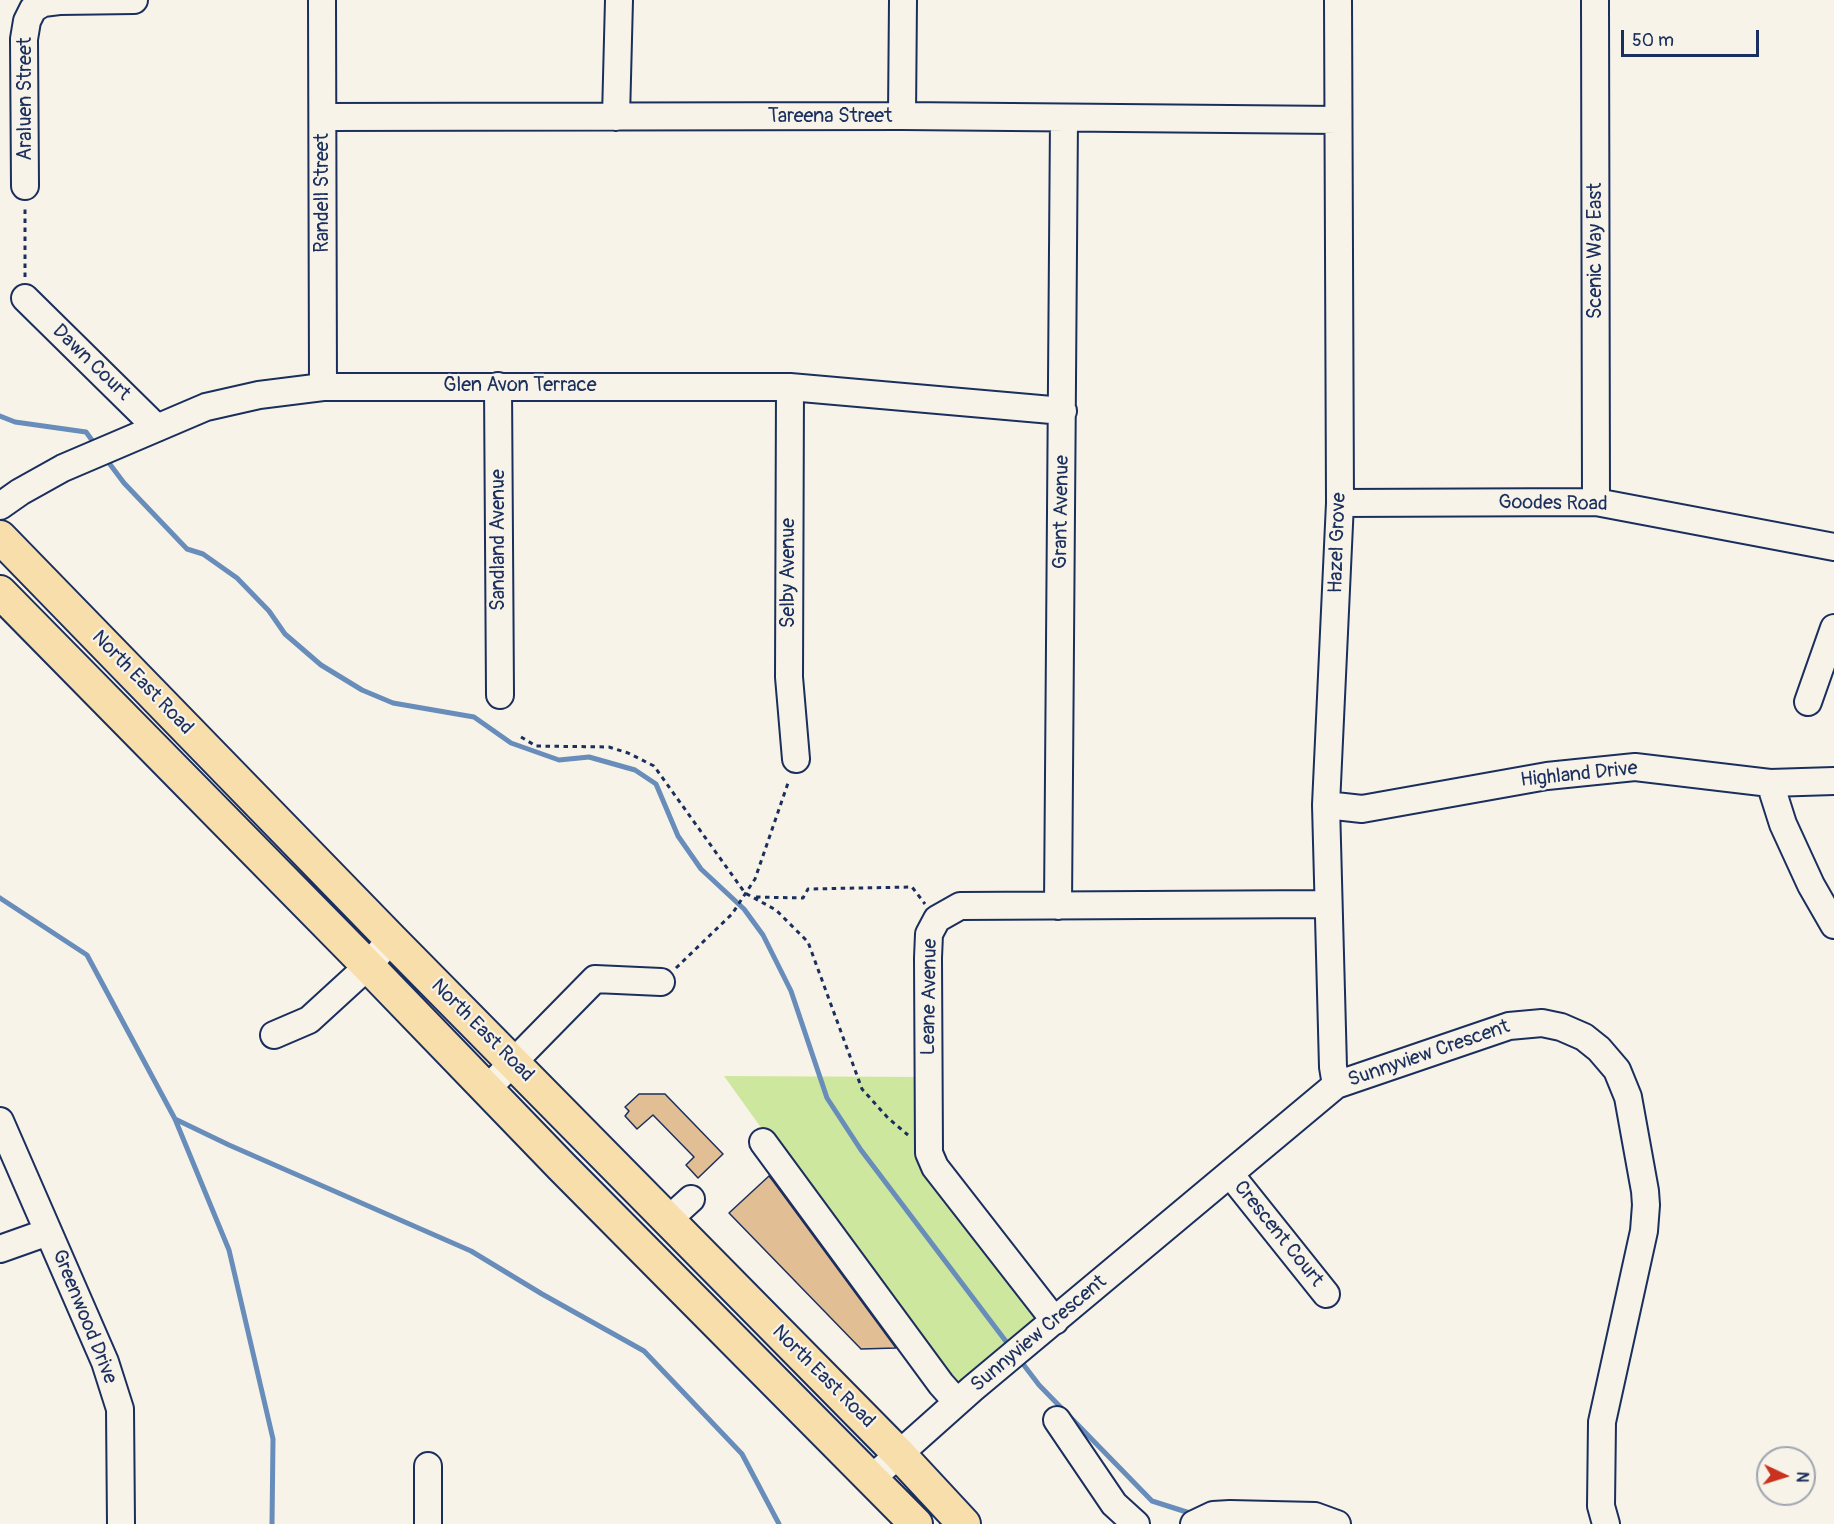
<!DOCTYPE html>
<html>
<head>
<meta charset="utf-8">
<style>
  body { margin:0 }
  #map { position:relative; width:1834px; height:1524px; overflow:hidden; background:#f7f3e8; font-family:Pangolin,sans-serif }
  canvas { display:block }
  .north { position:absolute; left:1756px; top:1446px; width:60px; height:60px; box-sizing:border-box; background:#f7f3e8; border:2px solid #9fa5b1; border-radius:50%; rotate:94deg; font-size:16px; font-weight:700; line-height:24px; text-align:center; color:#1b2f5e }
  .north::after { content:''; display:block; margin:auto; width:21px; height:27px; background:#c8321e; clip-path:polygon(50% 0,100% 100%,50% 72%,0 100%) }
  .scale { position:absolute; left:1621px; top:30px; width:138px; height:27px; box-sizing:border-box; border:3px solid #1b2f5e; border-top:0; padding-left:8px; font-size:18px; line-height:21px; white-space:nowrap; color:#1b2f5e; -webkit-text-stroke:4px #f7f3e8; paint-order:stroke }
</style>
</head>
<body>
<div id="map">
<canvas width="1834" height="1524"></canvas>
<div class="north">N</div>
<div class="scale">50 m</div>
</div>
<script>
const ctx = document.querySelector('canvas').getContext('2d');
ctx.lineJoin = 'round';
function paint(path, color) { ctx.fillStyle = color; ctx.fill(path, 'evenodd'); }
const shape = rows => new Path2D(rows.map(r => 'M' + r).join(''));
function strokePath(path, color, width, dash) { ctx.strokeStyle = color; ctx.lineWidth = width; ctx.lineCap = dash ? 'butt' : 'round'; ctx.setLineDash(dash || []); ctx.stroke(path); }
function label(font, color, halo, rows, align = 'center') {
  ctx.font = font + ' Pangolin,sans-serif'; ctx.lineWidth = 4.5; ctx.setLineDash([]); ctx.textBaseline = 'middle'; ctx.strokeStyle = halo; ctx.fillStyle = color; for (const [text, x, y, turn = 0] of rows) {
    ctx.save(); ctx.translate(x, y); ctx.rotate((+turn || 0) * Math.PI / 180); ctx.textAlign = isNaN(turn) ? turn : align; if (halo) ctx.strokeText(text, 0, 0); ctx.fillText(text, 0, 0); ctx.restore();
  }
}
paint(shape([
  [724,1076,928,1077,929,1153,1055,1321,972,1389,929,1362]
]), '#cee79e');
strokePath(shape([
  [0,416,15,422,86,432,97,447],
  [106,459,124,483,187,549,203,554,237,578,269,611,285,634,321,665,362,690,393,703,474,717,511,743,559,760,589,757,635,770,656,784,678,836,701,869,744,909,763,935,791,991,827,1098,861,1150,1011,1348],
  [0,898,87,955,175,1119,229,1250,273,1439,272,1524],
  [175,1119,229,1145,471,1251,542,1294,644,1351,742,1454,779,1524],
  [1020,1360,1039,1385,1152,1501,1196,1515]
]), '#688dba', 5);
const building = shape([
  [639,1094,665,1094,723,1154,698,1178,686,1165,694,1157,653,1115,637,1129,625,1116,629,1111,625,1107,639,1094],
  [769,1176,773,1181,896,1348,861,1349,729,1213,769,1176]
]);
paint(building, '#e1be93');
strokePath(building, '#1b2f5e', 1.5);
const minor = shape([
  [322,0,323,387],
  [1595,0,1596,502],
  [902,116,903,0],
  [323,117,902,116,1338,120],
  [616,117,619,0],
  [25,186,24,39,27,21,33,9,43,3,59,1,134,0],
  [25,298,157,428],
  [498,386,500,695],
  [790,387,789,677,796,759],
  [1340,503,1596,502,1834,547],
  [0,506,20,492,63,468,206,407,259,395,323,387,790,387,1063,411],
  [1808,702,1834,628],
  [1770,783,1783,824,1811,885,1834,925],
  [1326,805,1362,809,1547,776,1635,767,1770,783,1834,781],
  [1058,906,1064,118],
  [274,1035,309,1020,368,966,391,939],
  [1336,1085,1333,1067,1326,805,1340,503,1338,0],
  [487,1089,595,979,661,982],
  [0,1121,105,1362,120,1409,121,1524],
  [763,1142,941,1384,957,1402],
  [1230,1174,1326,1294],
  [668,1220,691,1199],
  [0,1249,48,1232],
  [1055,1321,935,1167,929,1153,928,958,929,934,937,919,960,906,1328,904],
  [1057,1420,1114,1504,1136,1524],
  [428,1466,428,1524],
  [871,1479,972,1389,1336,1085,1509,1026,1542,1023,1561,1027,1584,1037,1599,1049,1617,1070,1628,1097,1645,1191,1646,1205,1644,1231,1602,1422,1601,1506,1606,1524],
  [1194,1524,1213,1515,1230,1514,1315,1516,1337,1524]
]);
const major = shape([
  [0,537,391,939,899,1454,964,1524],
  [0,592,368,966,562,1167,916,1524]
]);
strokePath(minor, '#1b2f5e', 30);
strokePath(major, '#1b2f5e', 36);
strokePath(shape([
  [25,277,25,205],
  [521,737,536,746,609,747,628,753,654,766,745,893,776,910,808,942,862,1089,888,1118,908,1135],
  [756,897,803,898,808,889,912,887,925,904],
  [676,968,732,914,755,879,789,780]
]), '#1b2f5e', 3, [4.5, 4.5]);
strokePath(minor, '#f7f3e8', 26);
strokePath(major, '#f8deab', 32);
label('20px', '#1b2f5e', '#f7f3e8', [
  ["Araluen Street",26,99,-90],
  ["Tareena Street",830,117],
  ["Randell Street",323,193,-90],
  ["Scenic Way East",1596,251,-90],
  ["Dawn Court",91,363,44],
  ["Glen Avon Terrace",520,386],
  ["Goodes Road",1553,504,1],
  ["Grant Avenue",1062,512,-89],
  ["Sandland Avenue",499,540,-90],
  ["Hazel Grove",1338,543,-88],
  ["Selby Avenue",789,573,-90],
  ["North East Road",142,683,46],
  ["Highland Drive",1579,775,-6],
  ["Leane Avenue",930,997,-89],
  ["North East Road",482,1031,45],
  ["Sunnyview Crescent",1429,1054,-19],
  ["Crescent Court",1278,1234,51],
  ["Greenwood Drive",84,1317,68],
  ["Sunnyview Crescent",1039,1334,-40],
  ["North East Road",823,1377,45]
]);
</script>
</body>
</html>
